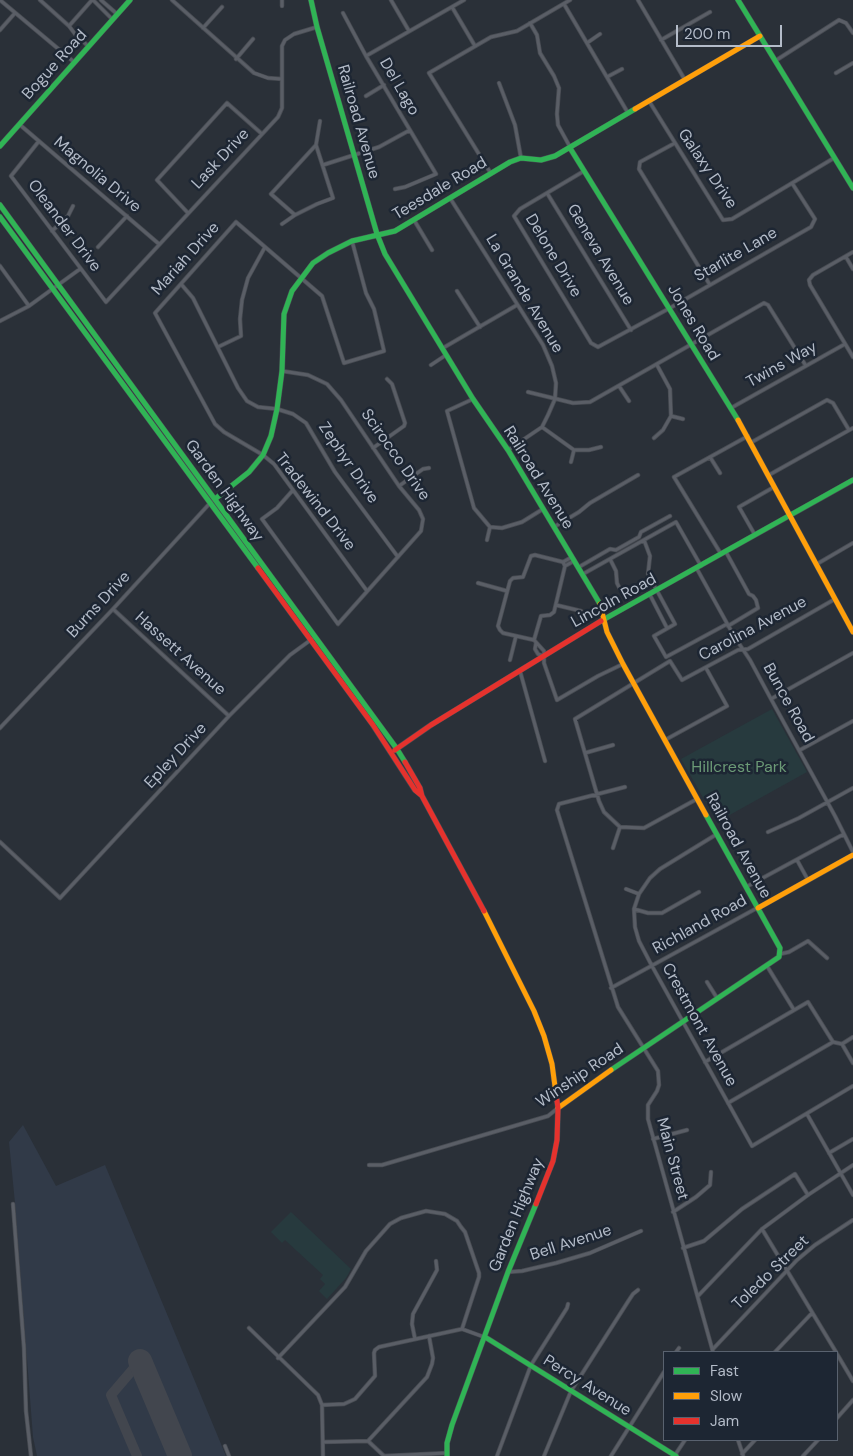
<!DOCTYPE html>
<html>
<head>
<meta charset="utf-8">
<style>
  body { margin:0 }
  #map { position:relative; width:853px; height:1456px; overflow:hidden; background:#2a3038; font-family:"DM Sans",sans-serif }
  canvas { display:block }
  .legend { position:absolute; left:663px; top:1351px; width:175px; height:90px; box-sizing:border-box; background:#1d2633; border:1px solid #59626f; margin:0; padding:6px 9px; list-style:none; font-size:15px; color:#b4bcc9 }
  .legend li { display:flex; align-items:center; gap:10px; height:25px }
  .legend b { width:25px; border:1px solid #59626f }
  .scale { position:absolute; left:676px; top:25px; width:106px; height:22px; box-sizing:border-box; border:2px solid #b4bcc9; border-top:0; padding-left:6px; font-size:15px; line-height:18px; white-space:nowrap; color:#b4bcc9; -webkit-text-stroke:4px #1d2633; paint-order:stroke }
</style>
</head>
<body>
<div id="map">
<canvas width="853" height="1456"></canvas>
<ul class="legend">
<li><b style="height:6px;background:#30b455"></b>Fast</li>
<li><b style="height:6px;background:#ff9f0a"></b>Slow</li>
<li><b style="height:6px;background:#e5322d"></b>Jam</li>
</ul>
<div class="scale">200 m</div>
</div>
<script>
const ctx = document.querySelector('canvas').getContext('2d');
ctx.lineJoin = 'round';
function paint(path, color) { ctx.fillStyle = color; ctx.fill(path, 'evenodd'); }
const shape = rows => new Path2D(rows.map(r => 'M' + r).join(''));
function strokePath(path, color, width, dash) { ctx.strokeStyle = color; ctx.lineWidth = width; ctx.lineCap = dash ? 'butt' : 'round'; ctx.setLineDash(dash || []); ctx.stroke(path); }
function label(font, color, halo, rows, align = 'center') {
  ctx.font = font + ' "DM Sans",sans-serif'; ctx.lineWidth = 5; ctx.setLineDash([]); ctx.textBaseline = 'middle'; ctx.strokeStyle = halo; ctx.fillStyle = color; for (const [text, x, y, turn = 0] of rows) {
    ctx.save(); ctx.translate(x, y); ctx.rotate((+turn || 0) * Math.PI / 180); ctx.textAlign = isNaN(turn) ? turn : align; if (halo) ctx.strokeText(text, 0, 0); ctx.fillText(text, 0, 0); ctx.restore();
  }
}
paint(shape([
  [23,1125,56,1186,105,1165,226,1456,37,1456,33,1437,15,1203,9,1142]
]), '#313a48');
paint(shape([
  [772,709,807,772,717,822,681,759],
  [291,1212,351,1269,346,1278,327,1299,319,1291,325,1284,320,1279,323,1275,285,1240,282,1243,271,1232]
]), '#273a3e');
strokePath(shape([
  [137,1456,111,1395,140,1361]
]), '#42464e', 10);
strokePath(shape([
  [140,1361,180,1456]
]), '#42464e', 24);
const street = shape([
  [0,0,74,62],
  [40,0,69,26,92,0],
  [93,0,112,19],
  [101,0,117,14],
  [172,0,254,73,268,78,282,79],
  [282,0,282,6],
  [391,0,409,31],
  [638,0,685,80],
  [564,4,628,113],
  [452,7,475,46],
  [343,13,366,56,436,174,405,187,395,189],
  [530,23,537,35,540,53,554,76,559,88,557,114,558,125,570,147],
  [69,26,75,34,88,46],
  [203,28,222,7],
  [0,30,15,13],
  [661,40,710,12],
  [587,43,600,34],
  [366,56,464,0],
  [236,59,253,39],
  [775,61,839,20,846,23,853,33],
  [836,73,853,63],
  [607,77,622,69],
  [499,83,515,125,521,158],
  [366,96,384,85],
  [649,101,723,220,732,219,834,158],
  [19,124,159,244],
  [39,141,11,176,106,302,278,117,282,108,282,46,285,40,294,34,317,27],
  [675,143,640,162,639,169,710,285],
  [316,145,333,198,317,204,295,215,271,194,316,145,320,121],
  [323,165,379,147,410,130],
  [584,171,520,209,514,216,591,343,598,347,670,308,811,227,815,219,792,183],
  [490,172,429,73,491,37,517,31,570,0],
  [547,193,631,330],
  [450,198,543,345,552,366,556,383,555,399,548,415,542,427,508,450],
  [188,213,157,180,227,103,262,134],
  [414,220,432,250],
  [282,224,295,215],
  [52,231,68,216,73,206],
  [352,241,366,293,374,309,384,351,344,363,322,296,236,222,155,313,215,424,224,432,263,455,274,464,367,591],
  [98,247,127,216],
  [853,252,813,275,809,280,810,285,853,357],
  [846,257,853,269],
  [0,266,29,306],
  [181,284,193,298,238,388,247,401,258,407,277,409,293,414,306,423,335,472,398,557],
  [457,291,480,327],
  [0,321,29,306,80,269],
  [218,347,241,336,240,319,242,300,248,278,265,247],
  [443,348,517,305],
  [431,365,446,355],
  [282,371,308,375,327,384,341,400,399,486,419,510,423,519,421,531,338,624,262,519,277,508,293,490],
  [619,386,629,401],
  [528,392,573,403,590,402,764,303,768,305,806,366],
  [473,399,447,411,474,508,490,527,502,528,522,522,543,509],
  [731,408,845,344],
  [671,416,683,419],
  [542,427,574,450,589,450,601,447],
  [654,438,663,430,671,416,670,389,657,365],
  [752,442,827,400,833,403,849,430],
  [373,448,404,426,405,423,392,384,387,379],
  [710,457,720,473],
  [571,462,574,450],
  [769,475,853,428],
  [399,486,423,469,429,468],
  [554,527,579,512,590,503,638,475],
  [755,535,739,507,774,487],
  [487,540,490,527],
  [644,540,650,556,648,574,675,624,654,636,666,657,727,624],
  [726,552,749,594,753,596,756,600,758,608,728,626],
  [721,554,674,477,748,436],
  [610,559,616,571,617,583,620,589],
  [563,562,572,557],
  [817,564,853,543],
  [565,566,563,562,535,555,531,556,523,577,513,578,510,581,498,626,500,630,503,633,534,640,541,616,550,615,554,612,565,566,574,561],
  [579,567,610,549,616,550,639,537,641,532,670,516],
  [697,569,734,636,750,660,771,699,835,816,853,852],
  [583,574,676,522,701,566],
  [478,583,507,591],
  [650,595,667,628],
  [556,605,581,611],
  [113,609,229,716],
  [534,640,544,651,544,663,557,700,598,676,623,664],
  [536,643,535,649,538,654,543,656],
  [510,660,516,636],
  [520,671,545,761],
  [771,699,853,653],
  [0,728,113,609,211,502],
  [665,740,727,706,706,668],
  [800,750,853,721],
  [585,753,613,745],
  [625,787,559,804,557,810,618,1007,658,1071,659,1085,657,1091,648,1105,648,1119,713,1352],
  [697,799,644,828,620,827,604,812,599,801,575,719,670,661,682,680,738,650,748,649,835,599],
  [768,832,799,818,853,788],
  [717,834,660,869,650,878,639,894,634,909,635,927,639,941,652,966,752,1146,853,1086],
  [0,842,60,898,229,716,290,655,312,639],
  [613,848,620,827],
  [797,860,808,880],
  [746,887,844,834],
  [626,889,639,894],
  [634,909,648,913,662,913,699,892],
  [780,954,789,952,808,941,827,958],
  [767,966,794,1010],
  [707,982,717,998],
  [611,988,757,908],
  [842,1044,853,1037],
  [705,1062,808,1002,833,1042,842,1044,853,1063],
  [728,1103,833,1042],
  [807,1114,853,1195],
  [653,1139,687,1130],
  [829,1153,853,1139],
  [369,1165,382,1165,548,1116,558,1108],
  [13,1204,24,1348,26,1411,31,1456],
  [673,1212,696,1197,710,1185,711,1172],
  [762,1229,836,1352],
  [683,1248,704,1241,742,1209,795,1174,808,1195],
  [508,1272,522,1271,556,1263,590,1253,641,1231],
  [698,1296,762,1229,808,1195,853,1165],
  [249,1328,318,1395,322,1405,323,1456],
  [415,1339,412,1324,413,1314,437,1270,436,1261],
  [713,1349,797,1260,815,1245,853,1220],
  [676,1352,679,1348],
  [775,1352,812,1313],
  [837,1354,853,1381],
  [278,1358,345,1287,366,1251,390,1224,401,1218,426,1211,445,1214,457,1221,461,1227,465,1232,479,1273,479,1277,462,1329],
  [322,1405,344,1404,355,1399,375,1376,374,1353,375,1350,379,1347,462,1329,484,1337],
  [837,1418,853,1400],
  [738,1440,743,1455],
  [368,1441,427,1377,432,1364,433,1358,429,1336],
  [323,1442,368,1441,384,1456],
  [225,1446,229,1456],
  [742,1454,755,1440],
  [675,1455,685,1440],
  [383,1456,447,1453],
  [497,1456,531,1365,567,1308,568,1304],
  [544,1456,571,1391,629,1300,633,1294,638,1290],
  [611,1456,664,1372],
  [803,1456,818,1440]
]);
const fast = shape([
  [311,0,317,27,377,234,385,254,473,399,508,450,600,604],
  [738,0,853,188],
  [0,146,130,0],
  [570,148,738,420],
  [0,205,397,749,405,762],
  [0,217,258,568],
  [215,499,249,472,263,455,271,436,277,409,282,371,284,314,292,291,313,263,328,253,352,241,395,231,510,162,521,158,541,160,555,156,635,109],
  [601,621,853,480],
  [611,1070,779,957,780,948,706,815],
  [485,1337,676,1456],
  [447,1456,447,1443,452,1425,508,1272,536,1204]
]);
const slow = shape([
  [635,109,760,36],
  [738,420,853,632],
  [600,604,607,632,623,664,706,815],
  [758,908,853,855],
  [484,911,534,1011,544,1036,552,1064,556,1094],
  [558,1108,611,1070]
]);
const jam = shape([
  [258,568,373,725,415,790,421,795],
  [395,750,431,725,601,621],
  [405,762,420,788,422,796,484,911],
  [536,1204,553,1161,557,1140,558,1108,556,1094]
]);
strokePath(street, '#484c53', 4.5);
strokePath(fast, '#484c53', 6);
strokePath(slow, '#484c53', 6);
strokePath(jam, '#484c53', 6);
strokePath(street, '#5a5e66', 3);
strokePath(fast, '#30b455', 5);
strokePath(slow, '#ff9f0a', 5);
strokePath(jam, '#e5322d', 5);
label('16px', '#b4bcc9', '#1d2633', [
  ["Bogue Road",55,65,-48],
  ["Del Lago",399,87,60],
  ["Railroad Avenue",358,122,74],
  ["Lask Drive",221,159,-47],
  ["Galaxy Drive",707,169,56],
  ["Magnolia Drive",97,175,40],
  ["Teesdale Road",440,189,-31],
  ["Oleander Drive",64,226,53],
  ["Geneva Avenue",600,255,59],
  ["Starlite Lane",736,255,-30],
  ["Delone Drive",553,256,59],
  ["Mariah Drive",186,259,-48],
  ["La Grande Avenue",524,294,59],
  ["Jones Road",693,323,59],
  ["Twins Way",782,365,-29],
  ["Scirocco Drive",395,455,55],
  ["Zephyr Drive",348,463,56],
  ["Railroad Avenue",538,478,58],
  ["Garden Highway",224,491,54],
  ["Tradewind Drive",315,502,52],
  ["Lincoln Road",614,601,-29],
  ["Burns Drive",99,605,-47],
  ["Carolina Avenue",753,629,-28],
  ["Hassett Avenue",180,654,42],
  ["Bunce Road",788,703,61],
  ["Epley Drive",176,756,-47],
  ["Railroad Avenue",738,846,61],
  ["Richland Road",700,925,-29],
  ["Crestmont Avenue",699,1025,61],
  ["Winship Road",580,1076,-34],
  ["Main Street",672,1159,75],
  ["Garden Highway",517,1215,-68],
  ["Bell Avenue",571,1243,-18],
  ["Toledo Street",771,1273,-44],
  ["Percy Avenue",587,1386,32]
]);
label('16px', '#6b9a76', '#1d2633', [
  ["Hillcrest Park",739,768]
]);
</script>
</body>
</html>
